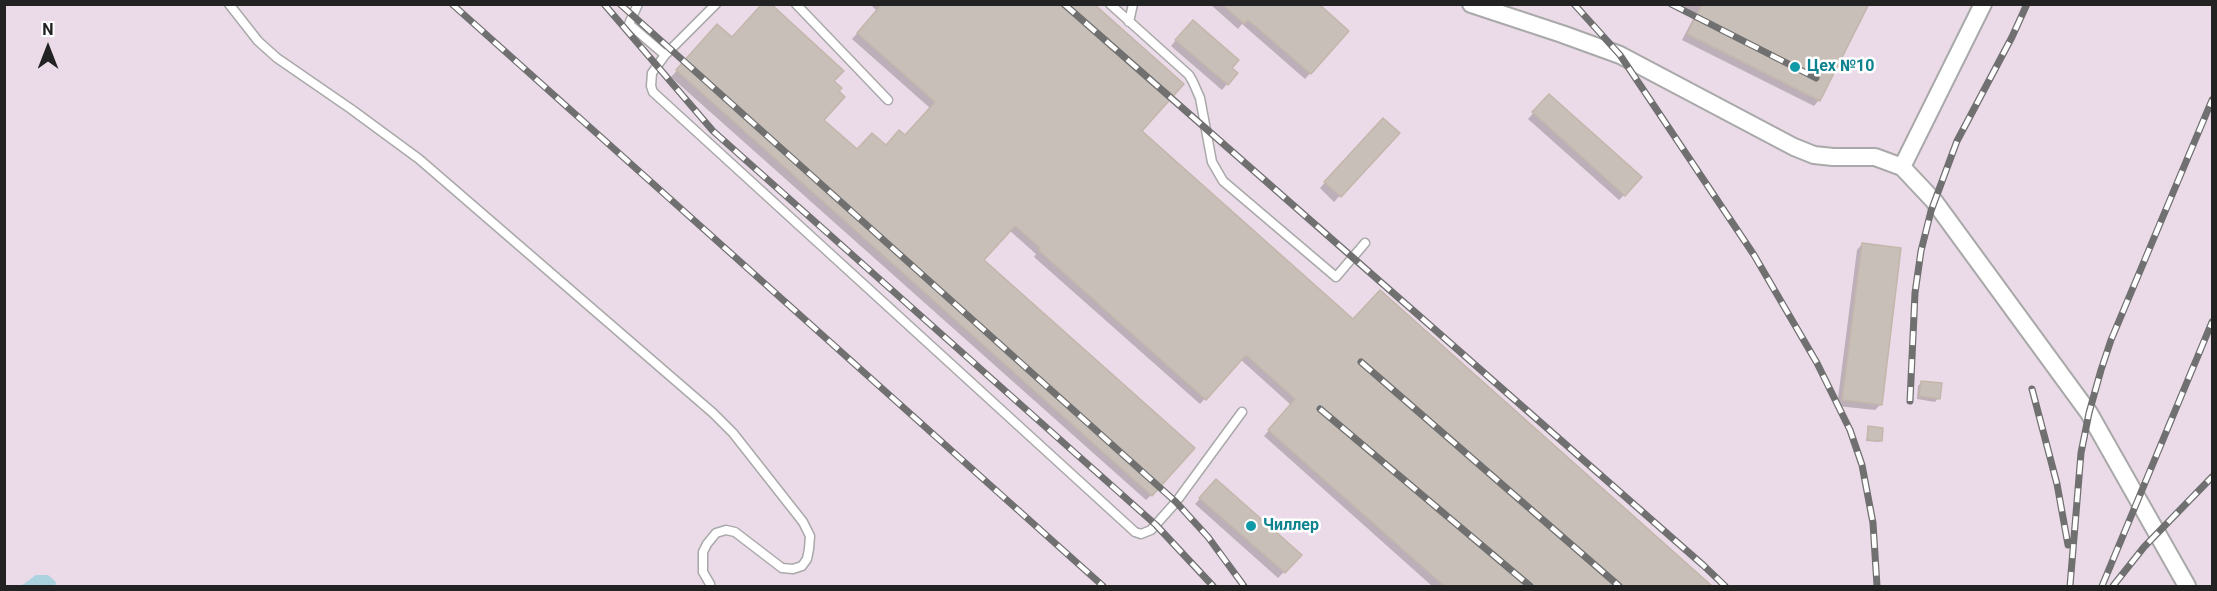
<!DOCTYPE html>
<html>
<head>
<meta charset="utf-8">
<style>
  body { margin:0 }
  #map { position:relative; width:2217px; height:591px; overflow:hidden; background:#f2efe9; font-family:Roboto,sans-serif }
  canvas { display:block }
  .frame { position:absolute; inset:0; border:6px solid #222; pointer-events:none }
  .north { position:absolute; left:18px; top:18px; width:60px; height:60px; -webkit-text-stroke:4px #fff; paint-order:stroke; rotate:0deg; font-size:16px; font-weight:700; line-height:24px; text-align:center; color:#222 }
  .north::after { content:''; display:block; margin:auto; width:21px; height:27px; background:#222; clip-path:polygon(50% 0,100% 100%,50% 72%,0 100%) }
</style>
</head>
<body>
<div id="map">
<canvas width="2217" height="591"></canvas>
<div class="frame"></div>
<div class="north">N</div>
</div>
<script>
const ctx = document.querySelector('canvas').getContext('2d');
ctx.lineJoin = 'round';
function paint(path, color) { ctx.fillStyle = color; ctx.fill(path, 'evenodd'); }
const shape = rows => new Path2D(rows.map(r => 'M' + r).join(''));
function strokePath(path, color, width, dash) { ctx.strokeStyle = color; ctx.lineWidth = width; ctx.lineCap = dash ? 'butt' : 'round'; ctx.setLineDash(dash || []); ctx.stroke(path); }
function label(font, color, halo, rows, align = 'center') {
  ctx.font = font + ' Roboto,sans-serif'; ctx.lineWidth = 5; ctx.setLineDash([]); ctx.textBaseline = 'middle'; ctx.strokeStyle = halo; ctx.fillStyle = color; for (const [text, x, y, turn = 0] of rows) {
    ctx.save(); ctx.translate(x, y); ctx.rotate((+turn || 0) * Math.PI / 180); ctx.textAlign = isNaN(turn) ? turn : align; if (halo) ctx.strokeText(text, 0, 0); ctx.fillText(text, 0, 0); ctx.restore();
  }
}
paint(shape([
  [5,5,2212,5,2212,586,5,586]
]), '#ebdbe8');
paint(shape([
  [36,575,48,575,56,582,55,586,21,586]
]), '#aad3df');
paint(shape([
  [870,4,1092,4,1140,131,1353,321,1708,585,1707,586,1432,586,1264,436,1291,405,1240,359,1200,404,1034,257,1036,254,1009,230,982,260,1151,495,1146,500,671,77,712,32,832,81,822,120,857,151,886,147,905,137,930,108,852,39,877,11],
  [1210,4,1317,4,1347,31,1305,79,1242,24,1238,29],
  [1674,4,1867,4,1819,100,1814,106,1682,40,1695,15],
  [1187,27,1230,68,1227,84,1222,90,1171,46],
  [1549,96,1624,195,1619,200,1528,119],
  [1383,120,1398,133,1334,202,1320,188],
  [1862,244,1880,405,1875,410,1837,406,1857,250],
  [1922,382,1938,398,1935,402,1917,399,1918,386],
  [1869,428,1880,441,1879,442,1866,441],
  [1211,487,1300,555,1278,578,1195,504]
]), '#0003');
const building = shape([
  [762,4,771,4,844,71,834,81,842,88,839,91,845,97,824,120,857,149,872,133,886,145,899,130,905,135,935,102,857,33,882,4,1094,4,1184,84,1142,131,1353,319,1380,290,1712,586,1444,586,1268,430,1295,399,1246,355,1206,400,1038,250,1040,248,1015,226,984,260,1195,448,1152,496,676,70,717,24,732,37,762,4],
  [1222,4,1319,4,1349,31,1311,74,1248,20,1244,24,1222,4],
  [1702,4,1869,4,1820,101,1687,34,1702,4],
  [1193,20,1239,60,1232,68,1238,73,1228,85,1175,40,1193,20],
  [1549,94,1642,177,1625,196,1532,112,1549,94],
  [1383,118,1400,133,1341,197,1324,182,1383,118],
  [1862,243,1901,248,1882,405,1842,400,1862,243],
  [1921,381,1942,383,1940,399,1919,396,1921,381],
  [1868,426,1883,428,1882,441,1867,440,1868,426],
  [1216,479,1302,555,1285,573,1199,498,1216,479]
]);
paint(building, '#c7bfb8');
strokePath(building, '#c4b6ab', 1.5);
const service = shape([
  [229,4,258,41,277,58,351,109,419,159,713,413,733,433,803,522,810,536,809,549,807,559,802,566,793,569,782,568,735,532,726,530,716,533,707,544,703,552,703,572,710,584],
  [638,4,629,24,665,55],
  [716,4,665,55,652,73,651,86,653,92,1135,532,1141,534,1151,530,1176,502,1242,412],
  [796,4,888,100],
  [1110,4,1189,75,1193,82,1200,98,1212,162,1223,181,1336,277,1365,243],
  [1129,22,1133,4]
]);
const minor = shape([
  [1471,4,1562,34,1620,55,1794,147,1814,155,1833,157,1875,157,1902,167,1934,201,2089,413,2187,586],
  [1902,167,1983,4]
]);
strokePath(service, '#a9a9a9', 11);
strokePath(minor, '#a9a9a9', 20);
strokePath(service, '#fff', 8);
strokePath(minor, '#fff', 16);
const rail = shape([
  [452,4,1103,586],
  [604,4,713,131,1156,525,1213,586],
  [620,4,1176,502,1208,537,1244,586],
  [1064,4,1703,565,1725,586],
  [1574,4,1620,55,1754,255,1817,363,1850,430,1862,465,1873,523,1877,586],
  [1671,4,1816,78],
  [1361,362,1619,586],
  [2032,389,2057,484,2068,545],
  [1910,401,1915,293,1921,251,1931,211,1957,141,2012,37,2027,4],
  [1320,409,1530,586],
  [2070,586,2081,453,2089,413,2101,370,2111,340,2212,100],
  [2102,586,2212,322],
  [2113,586,2144,547,2212,477]
]);
strokePath(rail, '#707070', 7);
strokePath(rail, '#fff', 4.5, [14]);
for (const [x, y, r, color] of [
  [1795,67,6,"#0f9aa8"],
  [1251,526,6,"#0f9aa8"]
]) { const dot = new Path2D(); dot.arc(x, y, r, 0, 2 * Math.PI); ctx.fillStyle = color; ctx.fill(dot); strokePath(dot, '#fff', 2); }
label('bold 16px', '#0d838f', '#fff', [
  ["Цех №10",1807,67],
  ["Чиллер",1263,526]
], 'left');
</script>
</body>
</html>
